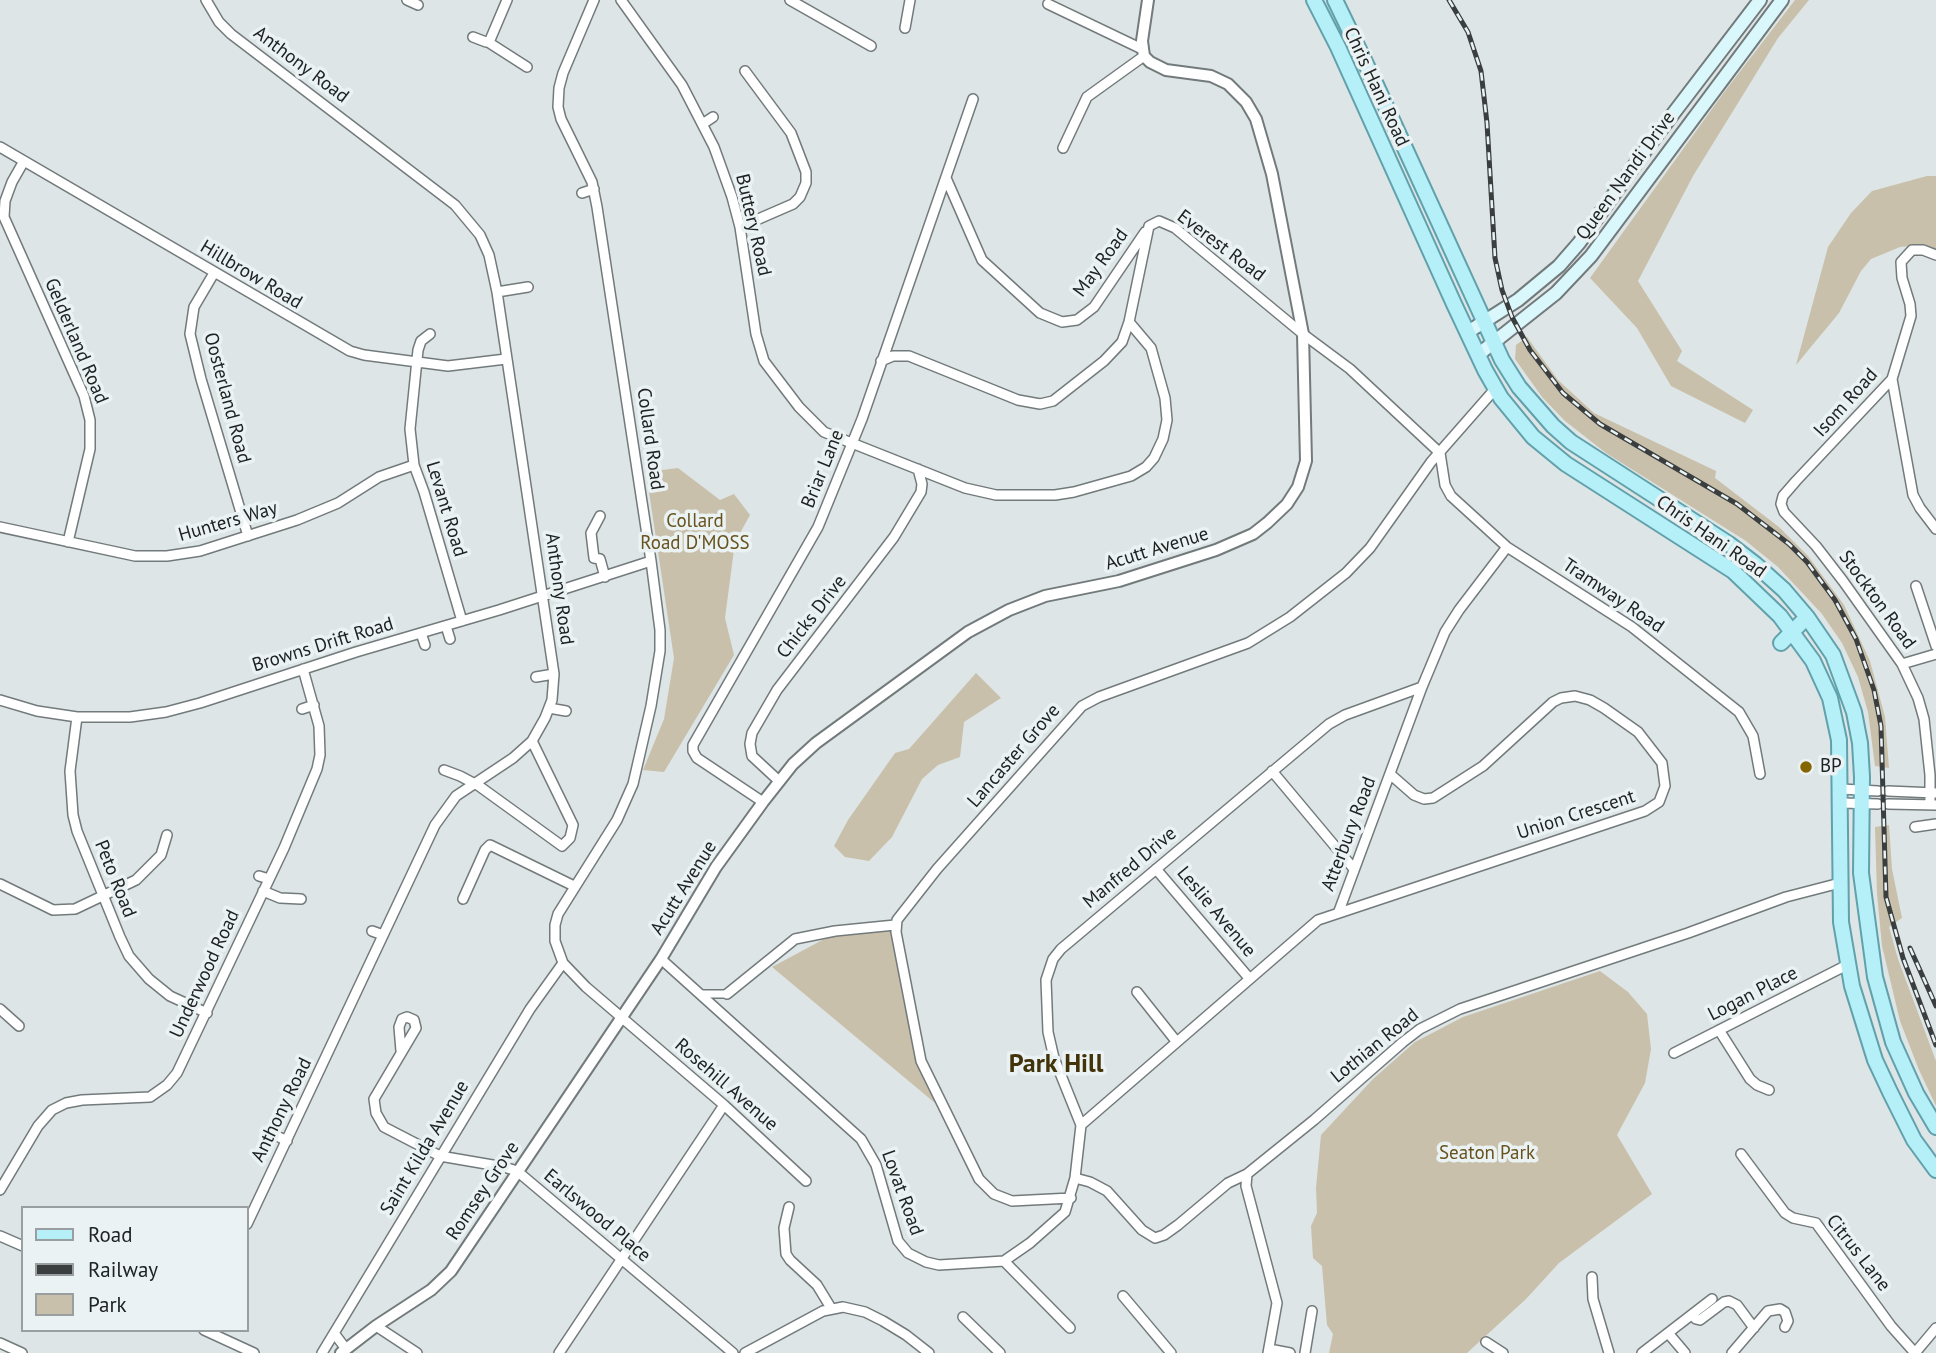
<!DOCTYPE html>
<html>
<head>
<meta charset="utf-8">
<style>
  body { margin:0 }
  #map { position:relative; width:1936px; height:1353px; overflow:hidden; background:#dde5e6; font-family:"PT Sans",sans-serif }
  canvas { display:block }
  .legend { position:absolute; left:21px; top:1206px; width:228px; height:126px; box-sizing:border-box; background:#eaf2f3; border:2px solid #999fa0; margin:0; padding:9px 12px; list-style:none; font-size:21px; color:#202323 }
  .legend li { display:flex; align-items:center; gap:14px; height:35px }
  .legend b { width:35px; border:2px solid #999fa0 }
</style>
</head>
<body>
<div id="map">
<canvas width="1936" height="1353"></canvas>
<ul class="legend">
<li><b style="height:9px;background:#b5eff8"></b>Road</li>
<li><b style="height:9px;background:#3a3e3e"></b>Railway</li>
<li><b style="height:19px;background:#c9c0ab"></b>Park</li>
</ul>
</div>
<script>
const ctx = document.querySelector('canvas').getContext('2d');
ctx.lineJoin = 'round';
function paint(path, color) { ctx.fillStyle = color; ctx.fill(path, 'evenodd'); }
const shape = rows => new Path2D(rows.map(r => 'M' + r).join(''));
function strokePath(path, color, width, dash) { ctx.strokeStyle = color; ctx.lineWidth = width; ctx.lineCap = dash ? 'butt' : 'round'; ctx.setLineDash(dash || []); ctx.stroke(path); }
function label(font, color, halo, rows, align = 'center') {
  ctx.font = font + ' "PT Sans",sans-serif'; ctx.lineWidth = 7; ctx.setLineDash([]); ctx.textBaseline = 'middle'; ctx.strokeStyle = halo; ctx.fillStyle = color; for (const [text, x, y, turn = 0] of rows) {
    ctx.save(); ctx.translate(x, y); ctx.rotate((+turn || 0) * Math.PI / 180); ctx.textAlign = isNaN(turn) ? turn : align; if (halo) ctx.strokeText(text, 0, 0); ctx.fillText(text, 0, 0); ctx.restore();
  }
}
paint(shape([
  [1795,0,1809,0,1778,38,1693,176,1638,281,1682,351,1677,361,1753,410,1745,423,1671,386,1637,328,1590,278,1725,91],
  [1927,176,1936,176,1936,250,1921,245,1900,247,1871,259,1861,271,1839,313,1796,365,1828,247,1851,213,1872,191],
  [1527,337,1558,380,1594,413,1716,471,1715,478,1779,527,1808,556,1844,605,1870,661,1885,717,1889,768,1875,766,1868,712,1858,677,1842,643,1822,614,1778,567,1746,541,1606,453,1565,421,1542,397,1515,359,1516,345],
  [678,468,720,500,734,494,750,515,735,542,725,618,734,655,664,772,643,770,664,719,674,658,646,472],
  [976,673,1001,698,964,722,960,757,938,765,922,779,892,837,869,861,845,857,834,846,848,820,895,753,909,749],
  [1889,825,1892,869,1902,918,1889,927,1898,959,1936,1061,1936,1106,1919,1070,1900,1021,1882,946,1877,894,1875,827],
  [890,929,916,1052,935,1103,772,967,828,937],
  [1600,971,1628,992,1647,1014,1651,1049,1645,1083,1617,1135,1652,1194,1559,1263,1526,1299,1467,1353,1329,1353,1333,1334,1327,1325,1322,1266,1313,1258,1311,1226,1317,1213,1316,1188,1321,1135,1373,1079,1415,1042,1463,1017]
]), '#c9c0ab');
const pedestrian = shape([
  [700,994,727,994]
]);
const minor = shape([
  [206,0,219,22,231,34,455,205,480,235,489,255,497,292,554,674,552,700,545,718,532,741,513,758,456,796,435,825,247,1224],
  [407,0,418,5],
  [594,0,563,73,559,88,558,107,561,119,592,182,597,207,651,561,660,630,660,651,651,706,633,784,617,820,558,914,555,925,555,941,563,963,586,987,724,1105,806,1181],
  [621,0,682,85,714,147,732,197,740,227,756,334,764,361,799,407,824,432,965,488,996,495,1055,495,1074,492,1131,476,1146,467,1154,458,1163,439,1167,420,1165,398,1151,348,1129,322],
  [790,0,871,46],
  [1048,4,1142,49],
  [905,28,910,0],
  [473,37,486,42,490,40,507,0],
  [488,42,527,67],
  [704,123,713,117],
  [0,147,350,351,364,355,448,366,506,359],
  [1063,148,1087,97,1144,56],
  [24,161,12,182,5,201,4,217,84,396,90,420,90,449,68,542],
  [946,178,982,260,1040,313,1062,322,1077,320,1094,307,1145,232],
  [582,193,594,189],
  [740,227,793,204,800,197,806,183,806,172,791,133,745,71],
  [214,273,194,307,190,334,201,379,248,536],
  [497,292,528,287],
  [430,334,421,341,418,350,410,429,414,465,424,492,462,621],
  [881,361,893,356,909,356,1018,400,1040,404,1053,401,1104,361,1122,342,1129,322,1149,226,1159,221,1175,228,1303,334,1350,369,1440,453],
  [1892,379,1913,495,1920,508,1936,529],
  [1440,453,1445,485,1451,496,1507,547,1632,627,1739,712,1753,736,1760,774],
  [600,516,591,533,594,558,600,559,605,577],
  [0,527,135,556,167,556,200,551,297,520,338,503,379,477,414,465],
  [1916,586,1936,646],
  [446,626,450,639],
  [421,633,425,645],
  [1902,664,1936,654],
  [536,677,554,674],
  [0,700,37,711,77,717,130,717,166,712,200,703,356,652,499,610,651,561],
  [549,708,566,711],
  [302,709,314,705],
  [77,717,70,771,73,815,77,831,120,937,129,956,149,979,170,996,207,1013],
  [444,770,460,776,479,786,562,846,570,838,573,825,532,741],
  [1272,771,1354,869],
  [779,781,752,756,750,744,752,733,777,690,894,537,921,492,922,484,918,469],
  [1841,789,1878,791],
  [1888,791,1935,793],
  [763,802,697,758,693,751,693,745,818,527,862,419,973,99],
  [1841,803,1878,804],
  [1930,803,1930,775,1924,719,1918,698,1902,664,1843,581,1816,546,1784,512,1781,504,1783,496,1796,481,1892,379,1911,316,1910,304,1902,278,1901,262,1912,250,1923,250,1936,255],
  [1888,804,1936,805],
  [1915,827,1936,824],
  [1156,869,1249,978],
  [259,876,269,879],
  [0,884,53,910,75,909,136,880,161,855,167,835],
  [263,891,280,898,301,899],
  [463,899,485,850,490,845,574,886],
  [1339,911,1422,687,1445,632,1459,610,1507,547],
  [372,931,383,935],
  [661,959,861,1139,876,1165,898,1241,908,1253,926,1262,939,1265,1004,1261,1030,1243,1065,1212,1075,1178,1081,1125,1054,1058,1048,1032,1046,980,1053,959,1061,949,1329,724,1345,715,1422,687],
  [1137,992,1176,1041],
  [727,994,795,939,835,931,895,925],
  [0,1009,19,1026],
  [1719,1030,1750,1079,1757,1085,1769,1090],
  [401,1051,399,1027,402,1019,407,1017,414,1020,416,1028,374,1099,376,1113,384,1127,440,1156,504,1167,517,1171,733,1353],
  [1674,1053,1847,965],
  [1081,1125,1318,920,1645,811,1659,802,1665,786,1662,763,1638,732,1604,708,1590,700,1575,696,1561,698,1553,702,1483,766,1433,798,1424,799,1414,795,1390,774],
  [275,1135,287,1141],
  [1741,1154,1785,1213,1793,1218,1816,1223,1891,1326,1915,1353],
  [1075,1178,1090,1182,1107,1191,1142,1230,1155,1238,1164,1235,1178,1225,1228,1183,1247,1174],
  [0,1190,38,1126,52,1110,66,1103,82,1100,150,1097,167,1085,177,1073,284,848,317,769,320,755,319,726,303,669],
  [1071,1198,1012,1201,994,1194,979,1179,921,1061,896,932,897,920,937,869,1082,706,1099,697,1248,643,1290,617,1346,573,1370,548,1431,462,1495,389],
  [789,1207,784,1228,786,1254,790,1260,817,1285,831,1308],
  [0,1236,23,1246],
  [1004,1261,1070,1328],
  [1592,1277,1593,1299,1609,1353],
  [1123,1296,1171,1353],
  [1692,1315,1696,1319,1700,1320,1724,1302,1729,1301,1737,1305,1754,1328],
  [963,1317,1000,1353],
  [376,1326,417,1353],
  [204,1330,254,1353],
  [334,1333,346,1349],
  [1668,1333,1685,1353],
  [1486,1342,1503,1353],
  [0,1343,22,1353],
  [1269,1349,1290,1353],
  [322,1353,530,1009,563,963],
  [559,1353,724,1105],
  [745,1353,823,1311,843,1307,865,1312,883,1321,906,1335,929,1353],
  [1268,1353,1277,1303,1246,1186,1247,1174,1314,1120,1403,1042,1420,1029,1460,1009,1688,933,1786,897,1840,883],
  [1305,1353,1312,1311],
  [1642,1353,1712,1299],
  [1732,1353,1768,1311,1780,1309,1785,1312,1788,1321,1785,1327],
  [1915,1353,1936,1328]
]);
const tertiary = shape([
  [341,1353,376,1326,431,1290,451,1271,661,959,716,867,763,802,793,764,816,743,968,632,1009,610,1045,596,1119,581,1216,550,1253,534,1267,523,1287,504,1298,487,1306,461,1303,334,1272,174,1256,119,1246,102,1228,84,1211,76,1166,70,1150,62,1144,56,1142,41,1148,0]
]);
const secondary = shape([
  [1468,332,1518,300,1559,266,1579,243,1647,148,1760,0],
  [1479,354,1556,293,1591,256,1782,0]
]);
const primary = shape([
  [1314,0,1338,47,1454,304,1485,370,1501,398,1533,437,1566,464,1733,571,1780,616,1813,661,1830,698,1839,740,1841,922,1852,986,1875,1060,1890,1092,1914,1140,1936,1170],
  [1335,0,1377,87,1502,360,1519,387,1553,426,1571,442,1729,544,1755,564,1784,590,1807,617,1833,655,1854,712,1860,743,1862,777,1861,873,1875,977,1893,1042,1916,1093,1936,1127],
  [1781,643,1807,617]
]);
strokePath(pedestrian, '#737a7b', 10);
strokePath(minor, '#737a7b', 12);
strokePath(tertiary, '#737a7b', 14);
strokePath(secondary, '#737a7b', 16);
strokePath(primary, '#61a1ab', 18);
strokePath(pedestrian, '#fff', 7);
strokePath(minor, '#fff', 9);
strokePath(tertiary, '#fff', 10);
strokePath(secondary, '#daf7fc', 12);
strokePath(primary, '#b5eff8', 14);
const rail = shape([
  [1449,0,1468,32,1481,71,1487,123,1495,258,1502,290,1512,317,1530,350,1563,393,1600,424,1737,504,1789,544,1807,562,1835,600,1856,639,1874,690,1881,726,1886,897,1903,958,1936,1045],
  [1910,948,1936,1006]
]);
strokePath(rail, '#3a3e3e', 5);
strokePath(rail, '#eaf2f3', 2.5, [8]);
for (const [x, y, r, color] of [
  [1806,767,7,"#856500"]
]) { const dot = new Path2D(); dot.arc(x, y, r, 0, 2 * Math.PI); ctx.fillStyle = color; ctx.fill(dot); strokePath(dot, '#eaf2f3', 2.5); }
label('19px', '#202323', '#eaf2f3', [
  ["Anthony Road",301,65,37],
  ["Chris Hani Road",1376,87,65],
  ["Queen Nandi Drive",1626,176,-54],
  ["Buttery Road",753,225,77],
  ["Everest Road",1221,246,37],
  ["May Road",1101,263,-54],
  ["Hillbrow Road",251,275,31],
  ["Gelderland Road",76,341,67],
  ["Oosterland Road",227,398,75],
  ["Isom Road",1846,403,-48],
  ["Collard Road",650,439,82],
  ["Briar Lane",823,469,-68],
  ["Levant Road",446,509,73],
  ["Hunters Way",228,522,-16],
  ["Chris Hani Road",1711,537,35],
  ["Acutt Avenue",1157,549,-17],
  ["Anthony Road",559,589,82],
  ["Tramway Road",1613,596,34],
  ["Stockton Road",1877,600,54],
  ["Chicks Drive",812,617,-52],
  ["Browns Drift Road",323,645,-17],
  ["Lancaster Grove",1014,756,-49],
  ["Union Crescent",1576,815,-18],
  ["Atterbury Road",1349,834,-69],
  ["Manfred Drive",1130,868,-40],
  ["Peto Road",115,879,68],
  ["Acutt Avenue",684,888,-58],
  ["Leslie Avenue",1216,912,50],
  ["Underwood Road",205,974,-65],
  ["Logan Place",1753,994,-27],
  ["Lothian Road",1375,1046,-39],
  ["Rosehill Avenue",726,1085,41],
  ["Anthony Road",282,1110,-64],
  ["Saint Kilda Avenue",425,1148,-59],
  ["Romsey Grove",483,1191,-56],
  ["Lovat Road",902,1193,70],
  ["Earlswood Place",597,1216,40],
  ["Citrus Lane",1858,1253,52]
]);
label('19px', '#67521d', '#eaf2f3', [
  ["Collard",695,522],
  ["Road D'MOSS",695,544],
  ["Seaton Park",1487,1154]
]);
label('19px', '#202323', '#eaf2f3', [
  ["BP",1820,767]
], 'left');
label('bold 26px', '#423309', '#eaf2f3', [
  ["Park Hill",1056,1065]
]);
</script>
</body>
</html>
